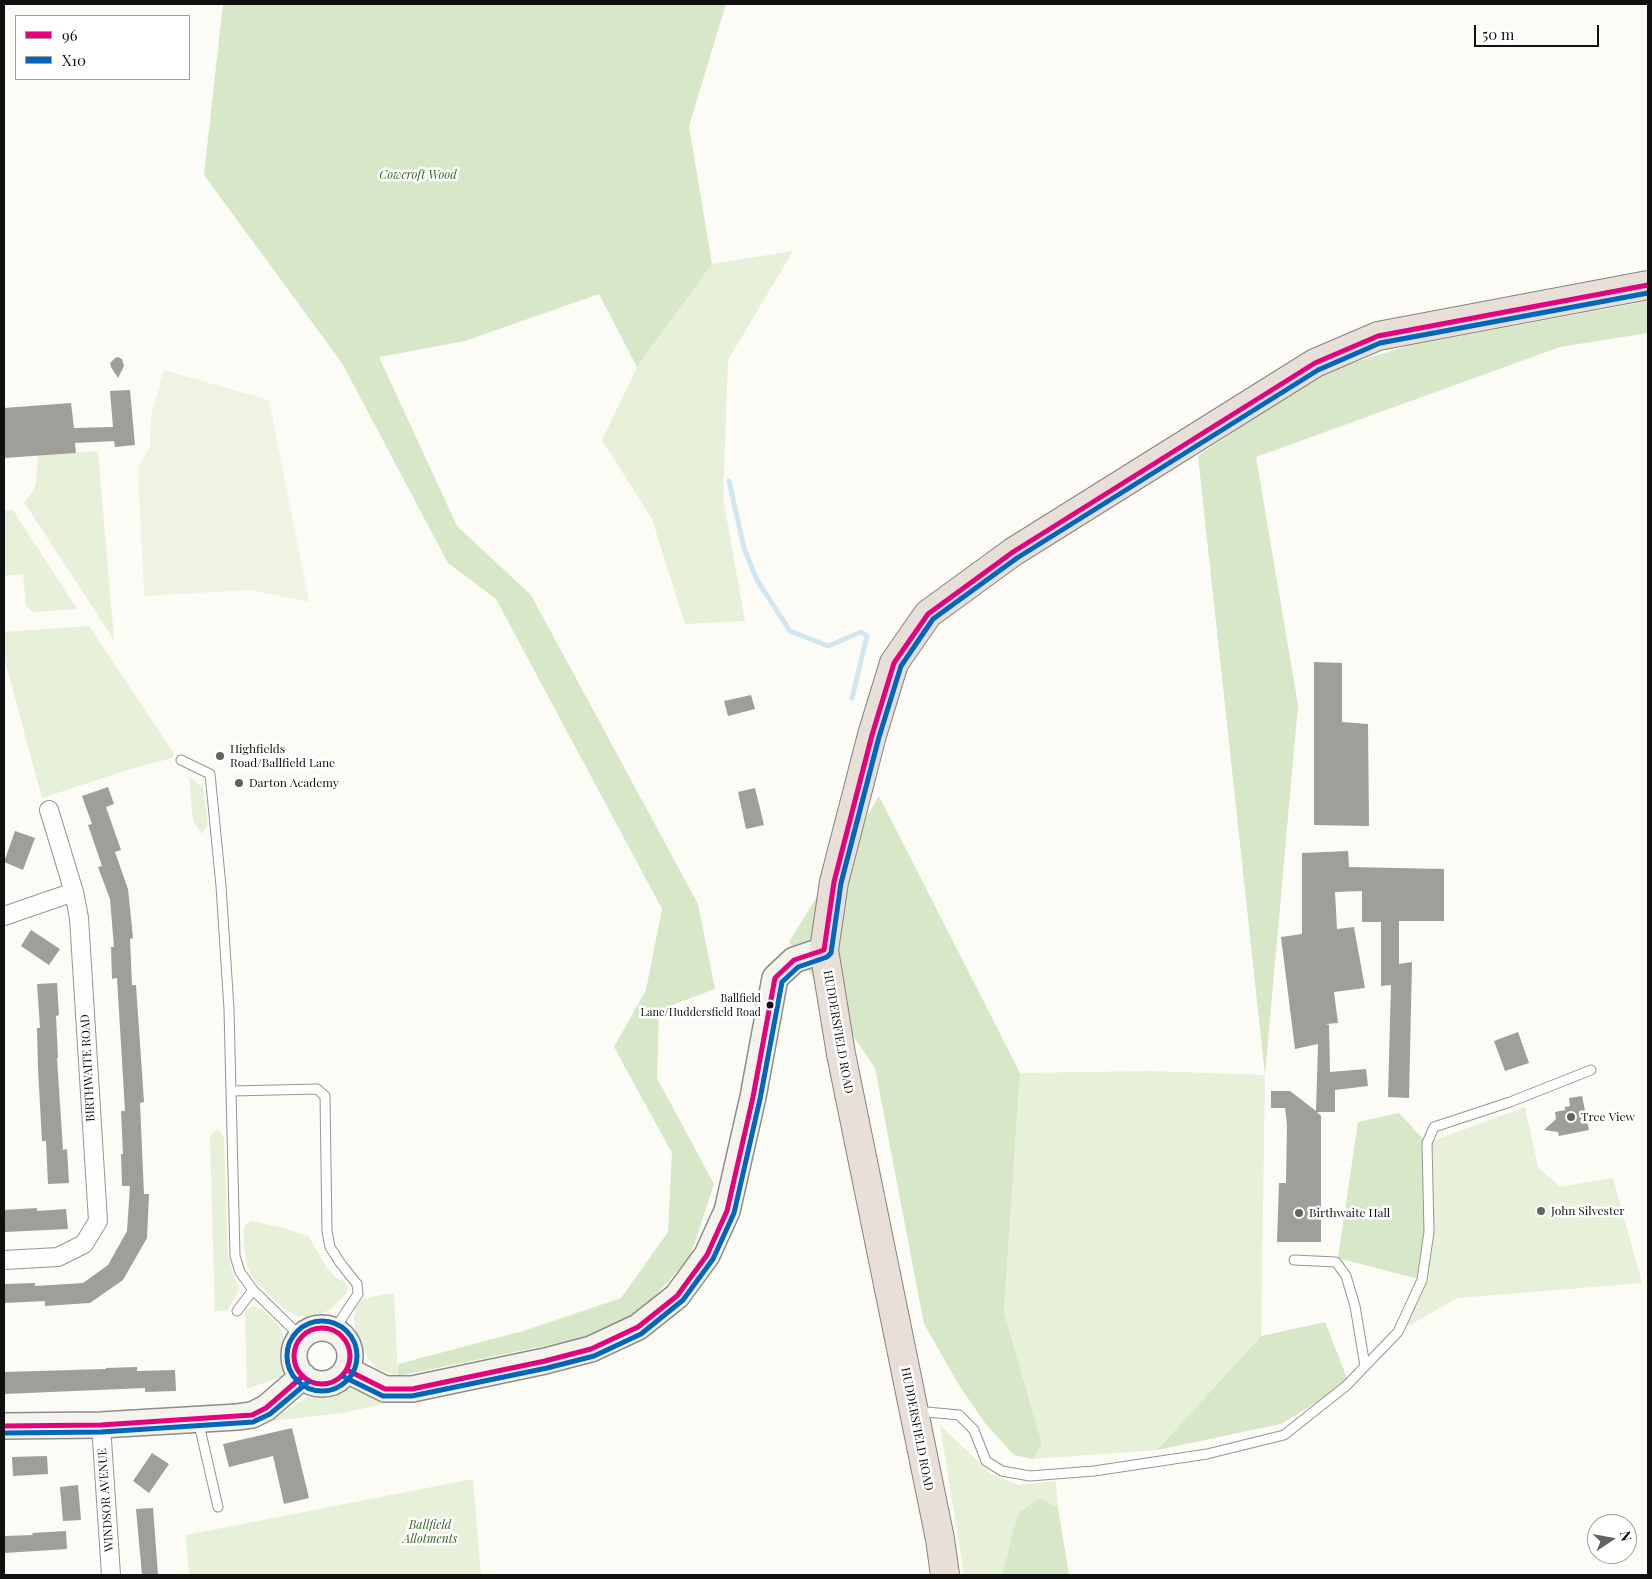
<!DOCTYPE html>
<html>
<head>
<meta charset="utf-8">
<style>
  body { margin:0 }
  #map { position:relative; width:1652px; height:1579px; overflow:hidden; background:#fcfbf6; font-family:"Playfair Display",serif }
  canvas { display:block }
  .frame { position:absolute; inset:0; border:5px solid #101010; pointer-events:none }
  .legend { position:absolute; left:15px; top:15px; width:175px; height:65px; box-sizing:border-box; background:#fff; border:1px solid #9f9f9f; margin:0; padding:6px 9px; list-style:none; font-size:15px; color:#101010 }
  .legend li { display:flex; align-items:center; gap:10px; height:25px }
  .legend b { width:25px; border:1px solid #9f9f9f }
  .north { position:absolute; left:1587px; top:1514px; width:50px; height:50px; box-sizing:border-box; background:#fff; border:1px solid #9f9f9f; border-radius:50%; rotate:78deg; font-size:14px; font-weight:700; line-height:20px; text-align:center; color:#101010 }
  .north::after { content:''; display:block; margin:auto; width:18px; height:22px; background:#636260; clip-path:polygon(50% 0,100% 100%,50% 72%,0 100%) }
  .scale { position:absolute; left:1474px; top:25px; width:125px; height:22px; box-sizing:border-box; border:2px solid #101010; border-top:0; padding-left:6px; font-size:15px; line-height:18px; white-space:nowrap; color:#101010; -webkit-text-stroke:4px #fff; paint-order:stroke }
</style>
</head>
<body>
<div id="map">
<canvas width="1652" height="1579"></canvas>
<div class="frame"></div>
<ul class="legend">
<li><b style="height:6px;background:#e5007d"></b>96</li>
<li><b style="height:6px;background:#0065bd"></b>X10</li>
</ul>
<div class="north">N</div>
<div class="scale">50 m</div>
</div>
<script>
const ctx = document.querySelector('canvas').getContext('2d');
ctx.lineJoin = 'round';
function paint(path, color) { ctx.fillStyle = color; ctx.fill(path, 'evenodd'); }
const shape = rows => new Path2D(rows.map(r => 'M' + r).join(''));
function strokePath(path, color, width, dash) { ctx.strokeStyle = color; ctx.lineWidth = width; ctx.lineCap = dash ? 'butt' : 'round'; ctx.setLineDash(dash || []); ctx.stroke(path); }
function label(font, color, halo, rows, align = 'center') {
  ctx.font = font + ' "Playfair Display",serif'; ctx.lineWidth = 5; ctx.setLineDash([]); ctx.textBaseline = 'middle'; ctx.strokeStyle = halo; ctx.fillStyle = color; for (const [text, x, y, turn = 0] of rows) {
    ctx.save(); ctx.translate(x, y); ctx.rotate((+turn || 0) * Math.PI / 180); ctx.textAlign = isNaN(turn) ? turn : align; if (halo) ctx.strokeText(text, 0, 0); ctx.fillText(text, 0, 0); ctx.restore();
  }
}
paint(shape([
  [793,251,728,360,723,498,745,621,685,624,652,519,602,440,637,367,712,264],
  [98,451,114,640,24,502,33,492,36,482,38,456],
  [4,510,13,510,77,609,34,612,26,606,23,574,4,576],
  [89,626,173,752,172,758,130,769,42,798,4,657,4,632],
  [189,776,203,788,208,824,202,834,193,821],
  [1151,1071,1265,1075,1261,1336,1157,1450,1033,1459,1042,1444,1004,1312,1020,1073],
  [1525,1107,1538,1167,1560,1187,1613,1178,1642,1283,1457,1298,1398,1332,1422,1280,1427,1143],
  [218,1129,224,1138,228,1256,234,1277,240,1289,227,1311,215,1311,210,1136],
  [252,1221,287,1229,309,1237,327,1268,335,1277,345,1282,348,1288,346,1294,330,1310,319,1314,306,1317,295,1315,282,1307,254,1280,247,1265,244,1248,244,1228,246,1224],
  [385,1294,394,1294,398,1376,377,1369,368,1358,355,1329,354,1318,356,1308,362,1299],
  [253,1306,262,1309,278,1325,283,1334,283,1376,247,1389,245,1312],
  [352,1387,360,1389,374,1397,392,1402,343,1413,271,1421,305,1398,316,1395,330,1396,336,1394],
  [940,1425,991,1474,1018,1485,1056,1481,1058,1508,1040,1498,1018,1513,1002,1575,964,1575],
  [473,1479,481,1575,189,1575,186,1535]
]), '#e7f0d8');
paint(shape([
  [223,4,726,4,689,126,712,264,637,367,599,294,465,341,379,357,457,526,531,595,698,904,715,989,659,1010,657,1078,714,1184,690,1257,635,1318,578,1339,398,1376,398,1364,523,1331,621,1298,668,1232,672,1153,614,1047,646,990,662,909,496,599,448,563,342,363,204,175],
  [1648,301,1648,333,1560,347,1256,457,1298,705,1265,1075,1198,456,1318,374,1407,346],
  [879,796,1020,1073,1004,1312,1042,1444,1033,1459,1014,1455,985,1423,959,1385,924,1324,875,1068,789,942],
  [1399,1113,1427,1143,1429,1232,1422,1280,1338,1258,1358,1122],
  [1325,1322,1349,1383,1281,1424,1157,1450,1261,1336],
  [1040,1498,1058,1508,1069,1575,1002,1575,1018,1513]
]), '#d8e7c7');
paint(shape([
  [164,370,269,400,309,602,250,590,144,596,138,467,150,447,151,416]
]), '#eff4e2');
strokePath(shape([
  [729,481,744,548,757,580,790,631,828,646,861,632,867,636,852,698]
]), '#d0e7f2', 5);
paint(shape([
  [118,357,122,359,124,366,118,378,111,367,110,363,115,358],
  [130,390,135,445,115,447,114,441,75,443,76,453,4,458,4,408,71,403,74,428,113,427,110,391],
  [1314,662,1342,663,1342,722,1368,724,1369,826,1314,825],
  [751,695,755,709,728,716,724,701],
  [108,787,114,804,106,807,121,850,115,852,128,889,133,938,130,939,132,985,136,985,144,1102,140,1103,144,1194,149,1194,147,1238,123,1280,90,1303,45,1306,45,1301,4,1303,4,1284,35,1283,35,1286,83,1283,108,1265,127,1231,130,1186,122,1186,121,1154,123,1154,121,1111,125,1111,117,978,112,979,111,947,114,947,110,899,98,867,102,866,88,825,92,824,82,796],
  [755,788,764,825,746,829,738,792],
  [15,831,35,838,23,870,4,862],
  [1348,851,1349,867,1444,869,1444,921,1399,921,1399,964,1412,962,1409,1098,1388,1097,1391,985,1381,986,1381,922,1362,922,1362,891,1335,892,1337,929,1354,927,1365,988,1334,992,1338,1023,1326,1024,1329,1025,1330,1072,1366,1069,1368,1086,1335,1090,1335,1112,1317,1112,1321,1116,1321,1242,1277,1242,1279,1183,1286,1183,1287,1125,1285,1108,1271,1108,1271,1091,1290,1091,1316,1111,1318,1044,1295,1049,1281,937,1302,934,1302,853],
  [31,930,60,949,49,965,21,946],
  [57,983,59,1015,56,1016,58,1058,57,1058,63,1150,67,1149,69,1183,48,1184,46,1141,42,1141,38,1069,37,1028,40,1028,37,984],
  [1518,1032,1529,1063,1505,1071,1494,1041],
  [1582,1096,1589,1130,1559,1136,1558,1132,1544,1130,1556,1119,1555,1112,1565,1110,1565,1107,1570,1106,1569,1098],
  [37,1208,37,1211,66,1209,68,1229,5,1232,4,1210],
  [137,1367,137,1371,175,1370,176,1391,145,1392,145,1388,4,1394,4,1372,106,1369,106,1368],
  [292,1428,309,1498,284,1504,273,1456,229,1467,223,1444],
  [152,1453,169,1464,149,1493,133,1481],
  [47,1456,48,1474,13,1476,12,1457],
  [78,1485,81,1520,63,1521,60,1487],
  [153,1508,158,1575,142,1575,136,1509],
  [66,1531,67,1549,4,1553,4,1536,33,1535,32,1533]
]), '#a09e9b');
const lane = shape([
  [181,760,210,774,221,886,229,1009,235,1256,240,1272,253,1290,301,1337],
  [231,1091,317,1089,325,1096,327,1231,330,1247,341,1264,357,1284,358,1294,334,1330],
  [1294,1260,1336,1262,1346,1276,1355,1306,1365,1366],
  [237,1311,253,1290],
  [916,1411,959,1415,974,1430,986,1461,1002,1471,1030,1476,1094,1471,1207,1454,1284,1435,1346,1386,1398,1332,1422,1280,1429,1232,1427,1143,1434,1127,1510,1102,1591,1070],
  [198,1420,218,1507]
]);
const street = shape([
  [4,916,74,892],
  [4,1260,58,1257,84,1244,98,1221,79,918,74,892,49,810],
  [101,1425,111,1575]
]);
const secondary = shape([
  '294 1356a28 28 0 1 1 56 0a28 28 0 1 1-56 0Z',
  [347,1370,385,1389,412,1389,545,1361,591,1349,638,1327,677,1296,707,1255,727,1211,753,1097,775,978,794,960,824,950],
  [4,1426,101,1425,237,1417,252,1415,266,1408,303,1376]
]);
const highway = shape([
  [945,1575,940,1539,841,1054,824,950,834,882,872,735,894,663,928,614,1013,552,1315,363,1378,336,1648,285]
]);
strokePath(lane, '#969694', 11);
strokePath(street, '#969694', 20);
strokePath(secondary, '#8d8c8a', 28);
strokePath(highway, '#848381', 30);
strokePath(lane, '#fffefe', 9);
strokePath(street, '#fffefe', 18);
strokePath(secondary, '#f4f3ec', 25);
strokePath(highway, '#e8e0d8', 28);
strokePath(shape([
  '294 1356a28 28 0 1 1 56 0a28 28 0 1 1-56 0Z',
  [347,1370,385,1389,412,1389,545,1361,591,1349,638,1327,677,1296,707,1255,727,1211,753,1097,775,978,794,960,824,950,834,882,872,735,894,663,928,614,1013,552,1315,363,1378,336,1648,285],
  [4,1426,101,1425,252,1415,266,1408,303,1376]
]), '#e5007d', 5);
strokePath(shape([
  '287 1356a35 35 0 1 1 70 0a35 35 0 1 1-70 0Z',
  [344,1377,383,1396,412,1396,547,1368,594,1356,641,1334,683,1300,713,1259,734,1213,760,1099,782,982,798,967,827,957,831,953,841,883,879,737,901,666,933,619,1017,558,1318,370,1380,343,1648,293],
  [4,1433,101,1432,253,1422,270,1414,308,1382]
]), '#0065bd', 5);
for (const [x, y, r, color] of [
  [220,756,5,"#636260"],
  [239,783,5,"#636260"],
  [770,1005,4.5,"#101010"],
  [1571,1117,5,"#636260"],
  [1541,1211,5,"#636260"],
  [1299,1213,5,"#636260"]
]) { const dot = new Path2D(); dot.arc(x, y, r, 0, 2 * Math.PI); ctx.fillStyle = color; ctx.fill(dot); strokePath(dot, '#fff', 2); }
label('11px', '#101010', '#fff', [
  ["Ballfield",761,999],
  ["Lane/Huddersfield Road",761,1013]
], 'right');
label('italic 12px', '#346325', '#fff', [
  ["Cowcroft Wood",418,175],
  ["Ballfield",430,1525],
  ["Allotments",430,1539]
]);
label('12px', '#101010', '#fff', [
  ["Highfields",230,749],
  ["Road/Ballfield Lane",230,763],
  ["Darton Academy",249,783],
  ["Tree View",1581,1117],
  ["John Silvester",1551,1211],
  ["Birthwaite Hall",1309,1213]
], 'left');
label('12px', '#101010', '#fff', [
  ["HUDDERSFIELD ROAD",838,1032,80],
  ["BIRTHWAITE ROAD",88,1068,-93],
  ["HUDDERSFIELD ROAD",917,1429,79],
  ["WINDSOR AVENUE",106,1500,-94]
]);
</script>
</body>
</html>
